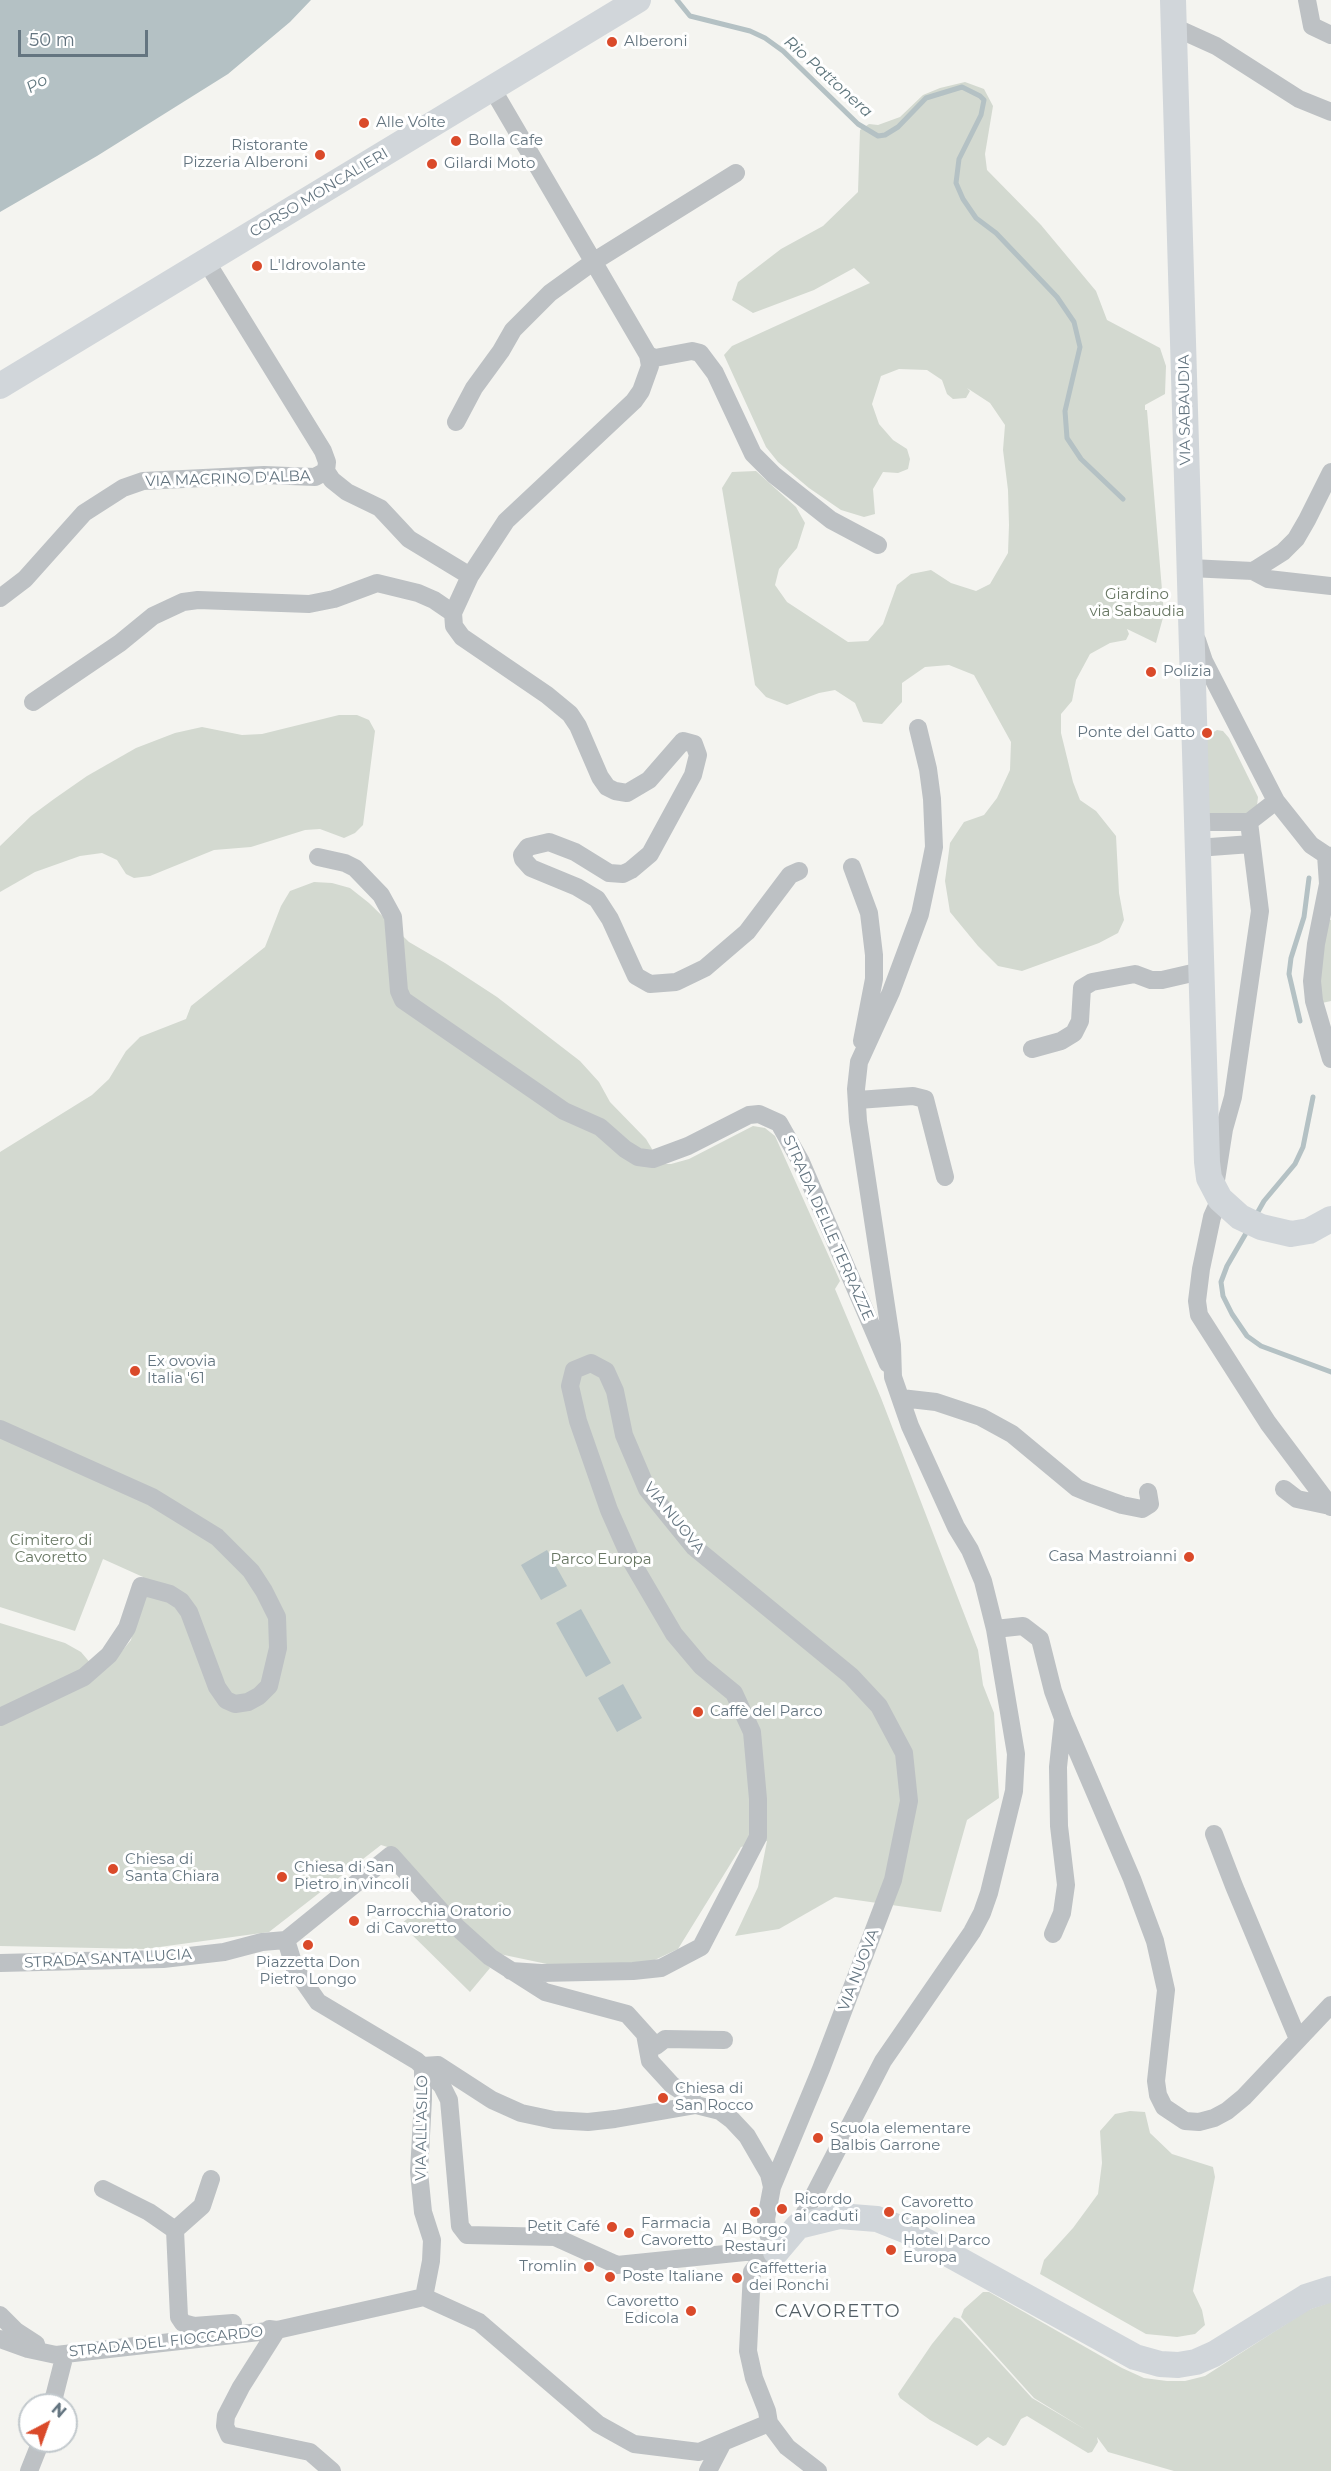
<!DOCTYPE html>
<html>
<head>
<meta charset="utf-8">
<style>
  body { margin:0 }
  #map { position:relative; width:1331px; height:2471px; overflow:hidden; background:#f4f4f0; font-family:Montserrat,sans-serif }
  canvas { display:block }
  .north { position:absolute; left:18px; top:2393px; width:60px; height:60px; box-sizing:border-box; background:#fff; border:2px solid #c1c8cc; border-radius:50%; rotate:41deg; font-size:16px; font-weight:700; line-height:24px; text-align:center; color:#647580 }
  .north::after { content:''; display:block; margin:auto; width:21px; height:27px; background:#da4a2a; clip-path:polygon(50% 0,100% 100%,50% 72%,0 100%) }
  .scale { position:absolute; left:18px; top:30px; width:130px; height:27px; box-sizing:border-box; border:3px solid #647580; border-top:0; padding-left:8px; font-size:18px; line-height:21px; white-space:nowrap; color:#647580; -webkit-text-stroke:4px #fff; paint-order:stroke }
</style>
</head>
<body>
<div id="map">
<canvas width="1331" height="2471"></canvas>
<div class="north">N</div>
<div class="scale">50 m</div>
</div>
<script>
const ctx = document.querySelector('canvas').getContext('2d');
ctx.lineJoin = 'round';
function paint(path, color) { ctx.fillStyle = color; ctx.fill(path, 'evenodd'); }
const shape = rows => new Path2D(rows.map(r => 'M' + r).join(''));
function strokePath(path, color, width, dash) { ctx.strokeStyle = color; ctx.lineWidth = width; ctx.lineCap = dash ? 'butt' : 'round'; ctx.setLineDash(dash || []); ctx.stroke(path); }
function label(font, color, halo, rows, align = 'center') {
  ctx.font = font + ' Montserrat,sans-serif'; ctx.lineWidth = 6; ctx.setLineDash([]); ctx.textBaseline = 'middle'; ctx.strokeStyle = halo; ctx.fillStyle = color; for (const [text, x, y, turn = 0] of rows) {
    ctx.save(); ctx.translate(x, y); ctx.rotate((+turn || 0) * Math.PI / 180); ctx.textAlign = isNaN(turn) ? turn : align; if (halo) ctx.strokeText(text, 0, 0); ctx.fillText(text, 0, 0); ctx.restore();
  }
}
paint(shape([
  [965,82,984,89,993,106,985,154,987,170,1041,225,1096,291,1107,320,1160,348,1166,366,1165,394,1145,405,1145,410,1147,410,1164,614,1156,643,1127,629,1129,634,1126,640,1110,643,1090,654,1076,680,1072,701,1061,714,1061,733,1073,782,1080,800,1096,811,1116,836,1119,893,1124,920,1118,933,1099,943,1022,971,998,966,978,946,950,912,945,881,950,843,964,822,984,815,997,798,1010,770,1011,742,974,675,949,665,925,667,902,683,902,702,882,724,863,722,855,703,835,690,819,693,787,705,766,697,755,685,722,488,732,472,756,471,796,507,805,523,797,548,779,569,775,585,787,602,848,642,868,641,883,624,897,585,911,574,931,570,951,583,976,591,990,584,1008,553,1009,525,1008,490,1003,450,1005,425,990,403,967,388,970,391,966,398,953,399,947,394,942,380,927,370,899,369,881,376,872,404,879,424,893,440,907,449,910,459,908,469,898,473,883,472,873,489,875,514,864,517,841,510,809,488,778,462,766,447,724,355,732,346,870,283,854,268,814,290,753,313,732,300,738,282,781,249,823,226,858,192,860,130,869,124,878,125,900,117,923,95,940,88],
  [339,715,357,715,369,720,375,731,363,825,355,833,344,838,320,829,305,830,251,847,214,850,150,876,134,878,126,874,117,860,102,853,80,856,35,872,0,892,0,846,31,816,54,799,87,776,136,748,175,733,202,727,242,735,262,734],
  [1217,730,1223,731,1229,738,1258,797,1257,806,1248,814,1209,813,1206,737],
  [314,882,332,883,350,888,369,903,409,942,445,963,497,997,580,1061,599,1082,610,1102,646,1139,661,1164,671,1164,689,1159,753,1126,765,1128,775,1136,840,1281,835,1289,881,1398,978,1650,983,1685,994,1713,999,1798,967,1820,941,1912,835,1897,779,1929,735,1936,758,1887,767,1841,741,1847,678,1949,642,1966,547,1964,490,1952,394,1849,381,1845,269,1932,145,1949,0,1946,0,1623,65,1643,81,1652,98,1672,113,1662,131,1640,143,1577,103,1559,75,1631,0,1607,0,1152,92,1095,109,1079,126,1051,140,1037,186,1019,191,1006,265,947,281,906,290,891],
  [1328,919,1331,920,1331,1001,1322,1003,1319,982],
  [430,1900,490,1968,470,1992,401,1924],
  [1130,2111,1145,2112,1150,2133,1172,2154,1213,2167,1215,2177,1193,2291,1202,2310,1205,2325,1195,2334,1177,2337,1146,2334,1040,2274,1044,2260,1073,2228,1098,2194,1102,2163,1100,2131,1115,2114],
  [983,2292,989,2292,1122,2368,1144,2378,1167,2381,1185,2381,1205,2376,1308,2310,1331,2302,1331,2471,1174,2471,1108,2452,1097,2437,1098,2442,1092,2452,1088,2453,1027,2416,1021,2419,1006,2445,1003,2446,988,2437,977,2446,930,2420,900,2398,898,2394,932,2344,954,2317,960,2319,1032,2398,1086,2430,1034,2398,961,2317,964,2309]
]), '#d3d9d0');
paint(shape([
  [0,0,311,0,290,22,228,74,97,156,0,212],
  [547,1550,567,1586,541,1600,521,1565],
  [581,1609,611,1663,586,1677,556,1623],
  [623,1684,642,1718,617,1732,598,1698]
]), '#b4c1c4');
strokePath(shape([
  [677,0,690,16,750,31,765,38,783,51,858,124,878,136,885,135,898,127,926,98,962,87,980,96,984,100,981,115,959,159,956,183,963,199,976,218,996,233,1057,297,1074,322,1080,347,1065,411,1067,438,1081,459,1123,499],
  [1300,1021,1289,974,1291,958,1304,917,1309,878],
  [1255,1217,1264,1201,1295,1164,1303,1147,1313,1097],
  [1249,1228,1227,1266,1221,1282,1223,1296,1232,1314,1247,1336,1261,1346,1331,1372]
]), '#b4c1c4', 5);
strokePath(shape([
  [1307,0,1312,26,1331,35],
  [1174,27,1216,46,1299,99,1331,112],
  [493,90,648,355,650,366,641,391,634,401,506,521,470,576,453,613,454,626,462,637,547,695,570,714,578,726,600,777,607,787,615,791,627,793,649,780,683,741,694,744,698,755,693,775,650,854,631,870,623,874,609,873,575,852,549,842,528,847,522,855,523,859,531,868,577,887,597,899,610,919,636,976,650,984,676,982,705,968,747,932,790,875,799,871],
  [648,355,655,358,692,351,700,353,715,373,753,454,774,475,831,520,878,545],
  [456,422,474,388,501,351,513,330,550,293,593,262,736,173],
  [326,471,332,480,347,492,380,508,409,539,470,576],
  [1190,568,1253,571,1283,552,1296,539,1307,520,1331,472],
  [1253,571,1268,579,1331,586],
  [0,598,25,579,84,513,123,488,143,481,264,475,315,477,326,471,327,462,323,451,206,261],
  [1197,640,1204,661,1276,801,1311,845,1326,855,1331,856],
  [33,702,120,643,153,616,183,602,198,600,309,604,334,599,377,583,418,593,434,600,453,613],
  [918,728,928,769,932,799,934,847,931,862,920,914,891,992,859,1062,856,1089,858,1121,892,1345,893,1377,910,1426,956,1527,970,1550,983,1581,995,1629],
  [1196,822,1249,822,1276,801],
  [1197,848,1251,844],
  [1326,855,1328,884,1316,944,1312,981,1314,1001,1331,1059],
  [318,857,345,863,355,868,381,895,393,917,399,991,403,1000,564,1111,600,1127,625,1149,638,1157,653,1159,688,1146,749,1115,759,1114,779,1123,801,1162,888,1364],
  [852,867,869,913,874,955,874,979,862,1041],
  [1032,1049,1061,1041,1074,1033,1080,1021,1082,988,1092,982,1135,974,1151,980,1162,980,1201,971],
  [858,1100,913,1096,925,1099,945,1177],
  [1216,1180,1224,1129,1233,1097,1260,911,1249,822],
  [1220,1199,1212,1217,1201,1269,1197,1301,1199,1315,1268,1423,1331,1507],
  [901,1398,936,1402,981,1417,1012,1434,1077,1488,1089,1493,1122,1505,1142,1509,1150,1504,1148,1492],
  [0,1429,152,1497,217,1537,251,1571,264,1591,277,1617,278,1648,269,1686,259,1696,248,1702,235,1704,226,1700,217,1687,189,1612,181,1601,170,1594,141,1586,127,1628,109,1655,84,1677,0,1717],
  [1284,1489,1297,1499,1330,1506],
  [1214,1834,1234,1886,1298,2039],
  [1053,1934,1062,1913,1066,1885,1059,1826,1058,1767,1063,1720],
  [286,1940,391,1855,449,1920,490,1957,545,1992,627,2014,645,2034,650,2061,672,2085,689,2096,696,2105,720,2111,732,2120,747,2136,769,2174,772,2187,766,2219,768,2234,776,2252],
  [286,1940,295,1969,318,2002,417,2061,442,2086,449,2100,460,2226,467,2235,555,2237,617,2265,745,2252,776,2252],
  [0,1963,163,1959,224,1952,262,1942,286,1940],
  [511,1971,541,1973,633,1971,661,1968,701,1947,758,1837,758,1799,752,1732,734,1693,701,1666,674,1634,633,1564,609,1510,578,1421,570,1386,574,1370,591,1363,606,1371,615,1391,624,1435,647,1489,694,1547,851,1676,879,1706,904,1753,909,1801,893,1880,821,2069,772,2187],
  [645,2034,656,2046,665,2039,724,2040],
  [211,2179,202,2206,175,2230,179,2317,183,2323,194,2326,233,2323],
  [103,2189,149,2212,175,2230],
  [798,2226,883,2061,972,1932,982,1913,989,1893,1014,1791,1016,1754,995,1629,1023,1626,1040,1639,1053,1691,1063,1718,1132,1879,1155,1941,1166,1990,1156,2081,1158,2095,1164,2107,1185,2121,1199,2122,1214,2118,1227,2111,1244,2097,1331,2005],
  [776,2252,761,2260,752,2272,748,2351,754,2378,767,2411,769,2423,787,2447,818,2471],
  [424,2297,431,2261,432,2240,423,2212,419,2172,423,2099,423,2066,438,2065,492,2100,521,2113,554,2120,588,2122,615,2119,696,2105],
  [0,2315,16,2331,36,2344],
  [269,2329,277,2330,241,2387,226,2416,225,2426,229,2435,310,2452,332,2471],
  [0,2339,28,2349,56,2355,277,2330,424,2297,479,2322,598,2424,634,2444,699,2452,769,2423],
  [52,2405,65,2354],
  [29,2471,41,2441],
  [708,2471,722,2444]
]), '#bdc1c4', 18);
strokePath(shape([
  [1173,0,1207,1162,1209,1178,1220,1199,1240,1217,1261,1227,1291,1234,1309,1231,1331,1219],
  [0,386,638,0],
  [776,2252,798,2226,839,2216,877,2219,907,2231,1135,2357,1160,2364,1178,2365,1196,2362,1214,2354,1306,2297,1331,2289]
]), '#d1d6da', 26);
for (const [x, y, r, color] of [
  [612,42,6,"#da4a2a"],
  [364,123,6,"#da4a2a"],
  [456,141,6,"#da4a2a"],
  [320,155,6,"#da4a2a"],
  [432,164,6,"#da4a2a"],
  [257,266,6,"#da4a2a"],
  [1151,672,6,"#da4a2a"],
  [1207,733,6,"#da4a2a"],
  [135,1371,6,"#da4a2a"],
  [1189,1557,6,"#da4a2a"],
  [698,1712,6,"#da4a2a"],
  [113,1869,6,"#da4a2a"],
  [282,1877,6,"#da4a2a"],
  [354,1921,6,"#da4a2a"],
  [308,1945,6,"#da4a2a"],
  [663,2098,6,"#da4a2a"],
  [818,2138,6,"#da4a2a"],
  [782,2209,6,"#da4a2a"],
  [755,2212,6,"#da4a2a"],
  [889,2212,6,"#da4a2a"],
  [612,2227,6,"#da4a2a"],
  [629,2233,6,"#da4a2a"],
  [891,2250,6,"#da4a2a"],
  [589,2267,6,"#da4a2a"],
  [610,2277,6,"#da4a2a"],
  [737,2278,6,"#da4a2a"],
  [691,2311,6,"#da4a2a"]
]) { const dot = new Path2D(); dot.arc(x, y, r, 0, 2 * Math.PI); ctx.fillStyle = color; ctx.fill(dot); strokePath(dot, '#fff', 2); }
label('15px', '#647580', '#fff', [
  ["Alberoni",624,42],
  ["Alle Volte",376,123],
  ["Bolla Cafe",468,141],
  ["Ristorante",308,146,"right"],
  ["Pizzeria Alberoni",308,163,"right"],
  ["Gilardi Moto",444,164],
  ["L'Idrovolante",269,266],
  ["Polizia",1163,672],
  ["Ponte del Gatto",1195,733,"right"],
  ["Ex ovovia",147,1362],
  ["Italia '61",147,1379],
  ["Casa Mastroianni",1177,1557,"right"],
  ["Caffè del Parco",710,1712],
  ["Chiesa di",125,1860],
  ["Santa Chiara",125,1877],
  ["Chiesa di San",294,1868],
  ["Pietro in vincoli",294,1885],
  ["Parrocchia Oratorio",366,1912],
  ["di Cavoretto",366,1929],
  ["Piazzetta Don",308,1963,"center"],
  ["Pietro Longo",308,1980,"center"],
  ["Chiesa di",675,2089],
  ["San Rocco",675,2106],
  ["Scuola elementare",830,2129],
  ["Balbis Garrone",830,2146],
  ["Ricordo",794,2200],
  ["ai caduti",794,2217],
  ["Cavoretto",901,2203],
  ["Capolinea",901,2220],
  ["Farmacia",641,2224],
  ["Cavoretto",641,2241],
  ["Petit Café",600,2227,"right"],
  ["Al Borgo",755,2230,"center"],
  ["Restauri",755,2247,"center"],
  ["Hotel Parco",903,2241],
  ["Europa",903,2258],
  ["Tromlin",577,2267,"right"],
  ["Caffetteria",749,2269],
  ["dei Ronchi",749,2286],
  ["Poste Italiane",622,2277],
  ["Cavoretto",679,2302,"right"],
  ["Edicola",679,2319,"right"]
], 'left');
label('15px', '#647580', '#fff', [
  ["CORSO MONCALIERI",319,193,-31],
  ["VIA SABAUDIA",1185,410,-91],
  ["VIA MACRINO D'ALBA",228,479,-2],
  ["STRADA DELLE TERRAZZE",828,1228,66],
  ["VIA NUOVA",674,1518,51],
  ["STRADA SANTA LUCIA",108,1959,-3],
  ["VIA NUOVA",859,1970,-69],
  ["VIA ALL'ASILO",422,2128,-89],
  ["STRADA DEL FIOCCARDO",166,2342,-6]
]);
label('15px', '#687763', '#fff', [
  ["Giardino",1137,595],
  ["via Sabaudia",1137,612],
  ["Cimitero di",51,1541],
  ["Cavoretto",51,1558],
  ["Parco Europa",601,1560]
]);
label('italic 16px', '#60777e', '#fff', [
  ["Rio Pattonera",828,77,42],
  ["Po",37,84,-30]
]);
ctx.letterSpacing = '1.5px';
label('18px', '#525e65', '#fff', [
  ["CAVORETTO",838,2312]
]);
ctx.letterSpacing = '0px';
</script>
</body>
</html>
